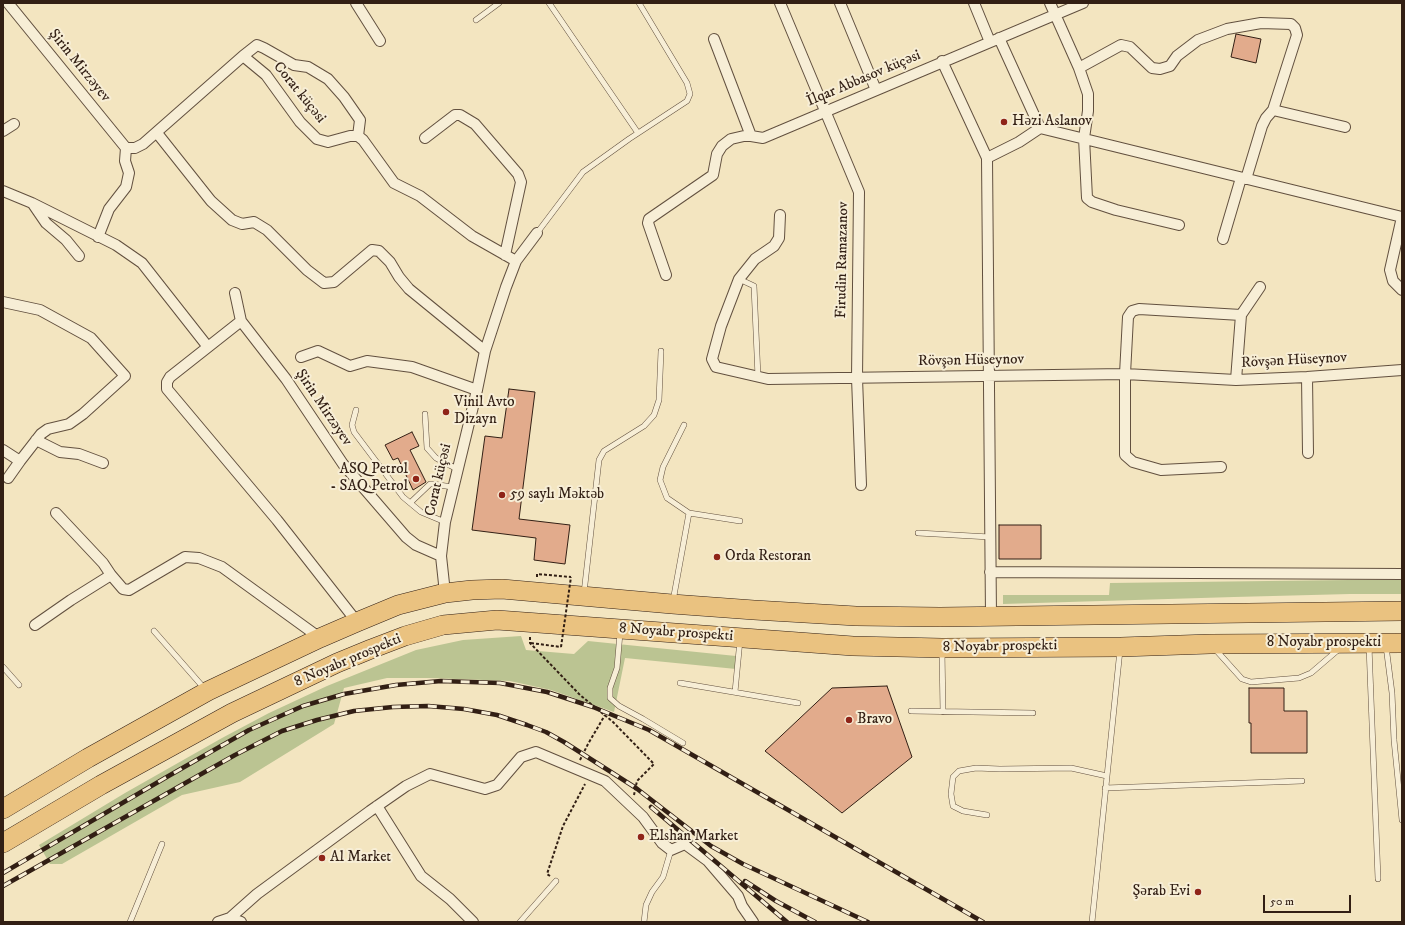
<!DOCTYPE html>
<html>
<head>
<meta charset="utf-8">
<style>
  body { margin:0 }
  #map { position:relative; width:1405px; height:925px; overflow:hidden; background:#f3e5c0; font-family:"IM FELL DW Pica",serif }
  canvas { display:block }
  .frame { position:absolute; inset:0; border:4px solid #321f14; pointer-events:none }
  .scale { position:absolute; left:1263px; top:895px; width:88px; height:18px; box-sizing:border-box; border:2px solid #321f14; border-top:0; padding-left:5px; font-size:12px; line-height:14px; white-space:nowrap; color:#321f14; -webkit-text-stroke:3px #f7eed6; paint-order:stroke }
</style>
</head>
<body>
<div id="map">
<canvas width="1405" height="925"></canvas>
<div class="frame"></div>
<div class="scale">50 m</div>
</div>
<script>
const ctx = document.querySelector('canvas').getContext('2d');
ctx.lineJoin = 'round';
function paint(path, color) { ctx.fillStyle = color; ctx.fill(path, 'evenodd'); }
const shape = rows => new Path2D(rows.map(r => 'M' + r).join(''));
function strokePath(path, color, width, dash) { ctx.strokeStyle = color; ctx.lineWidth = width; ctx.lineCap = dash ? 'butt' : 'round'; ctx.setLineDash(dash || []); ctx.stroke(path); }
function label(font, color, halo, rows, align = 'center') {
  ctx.font = font + ' "IM FELL DW Pica",serif'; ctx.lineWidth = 4; ctx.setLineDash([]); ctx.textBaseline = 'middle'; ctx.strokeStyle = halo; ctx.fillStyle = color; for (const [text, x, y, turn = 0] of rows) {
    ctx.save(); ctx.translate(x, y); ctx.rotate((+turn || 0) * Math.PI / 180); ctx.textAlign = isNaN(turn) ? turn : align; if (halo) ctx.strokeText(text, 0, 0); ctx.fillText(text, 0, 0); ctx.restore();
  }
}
paint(shape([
  [1348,580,1402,580,1402,594,1350,594,1234,597,1003,604,1003,595,1109,595,1110,583],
  [521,636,526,650,574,654,588,641,736,656,736,669,625,658,614,712,551,690,510,681,430,678,387,678,344,688,334,724,240,782,182,795,62,864,50,864,39,845,125,793,222,738,269,713,327,686,416,650,463,640]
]), '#bbc492');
const building = shape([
  [1236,34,1261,39,1256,63,1231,57,1236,34],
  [509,389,535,392,519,519,570,525,565,564,534,560,536,538,472,530,485,436,502,438,509,389],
  [412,432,419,446,410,450,426,482,413,490,398,458,393,460,385,445,412,432],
  [999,525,1041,525,1041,559,999,559,999,525],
  [887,686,912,757,842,813,765,751,832,688,887,686],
  [1249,688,1284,688,1284,711,1307,711,1307,753,1251,753,1251,723,1249,723,1249,688]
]);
paint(building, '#e2ab8c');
strokePath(building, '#321f14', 1);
const lane = shape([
  [549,3,638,133],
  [476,20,499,3],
  [537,233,583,172,629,139,687,101,690,94,687,83,639,3],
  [739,279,754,286,758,377],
  [356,410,352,425,354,432,403,497,421,512,445,522],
  [425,414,427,448,436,458,457,469],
  [410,503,430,484,433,484,452,487],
  [689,513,740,521],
  [918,533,990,537],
  [584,593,599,460,604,451,644,426,654,415,659,400,661,351],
  [673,601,689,513,667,498,660,480,663,467,684,425],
  [154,631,204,688],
  [620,633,617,668,610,688,610,698,619,706,643,719,683,743],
  [1369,646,1378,879],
  [1386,646,1392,693,1394,740,1402,820],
  [1215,649,1242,679,1251,682,1299,678,1311,673,1339,649],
  [942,651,943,712],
  [3,667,19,685],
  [680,683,798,703],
  [735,692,740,640],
  [911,711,1033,713],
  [1105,788,1302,781],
  [987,815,963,811,953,806,951,794,953,777,959,771,976,768,1000,769,1071,768,1107,776],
  [130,922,162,844],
  [520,922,556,881],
  [644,922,646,905,652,892,663,877,671,850],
  [1092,922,1120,650]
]);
const street = shape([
  [8,3,126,148],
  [356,3,380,41],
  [780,3,859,192,857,378,861,485],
  [840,3,876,90],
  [974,3,990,42],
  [1050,3,1079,68,1088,94,1088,111,1084,138,1087,198,1092,202,1116,210,1179,225],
  [714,39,751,136,763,138,1083,3],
  [243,56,266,75,300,122,317,139,328,142,350,136,358,136,363,140,394,183,420,196,472,236,516,261],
  [942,61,987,158,991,616],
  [1079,68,1121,45,1130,47,1152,68,1160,69,1170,66,1177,56,1198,40,1227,29,1261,23,1291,24,1295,28,1297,35,1273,110,1266,118,1262,126,1246,179],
  [1273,110,1345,127],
  [1040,128,1402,217],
  [3,131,14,124],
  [157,133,211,201,232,220,242,224,254,222,267,230,307,270,324,283,334,282,372,250,379,251,390,262,399,277,409,289,485,351],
  [425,138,455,115,460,115,475,124,518,174,521,182,505,255],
  [126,148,135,148,143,144,243,56,257,45,264,48,294,65,308,67,328,79,344,97,360,120,358,136],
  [987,158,1019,142,1040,128,999,38],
  [3,191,32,203,116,245,142,263,208,347],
  [33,204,46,223,66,240,79,256],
  [780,215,779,238,774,246,755,259,739,279,721,326,712,359,716,367,768,379,1125,374,1236,380,1307,377,1402,370],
  [1402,217,1390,270,1393,281,1402,290],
  [98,237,109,209,126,187,129,173,125,161,126,148],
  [1223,239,1241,178],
  [666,275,648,223,649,219,713,175,717,154,722,146,731,139,744,136,751,136],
  [235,293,241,321,286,379,343,464,406,537,416,545,441,556],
  [3,302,40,310,91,338,125,376,83,414,69,424,48,429,41,434,20,461,8,478],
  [241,321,170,377,167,382,167,389,277,520,357,622],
  [301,357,318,351,350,366,367,361,412,367,477,390],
  [1307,377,1308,453],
  [1236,380,1241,315,1260,287],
  [36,440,60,452,79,454,103,463],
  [3,450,20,461],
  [1221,467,1161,470,1133,462,1125,455,1125,374,1128,317,1132,311,1139,309,1241,315],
  [56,513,103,563,111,575,123,589,129,590,185,557,199,558,222,567,320,638],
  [990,572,1402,574],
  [445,593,441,556,445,522,477,390,485,351,506,287,516,261,537,233],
  [35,625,71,600,111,575],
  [377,806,421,876,450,899,473,922],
  [230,918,257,894,370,811,406,786,430,774,485,789,497,785,521,757,536,752,605,781,643,817,662,843,671,850,685,844,708,861,738,896,742,906,753,922],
  [218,922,230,918,241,922]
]);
const highway = shape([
  [3,809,88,758,208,691,320,638,357,622,398,605,445,593,472,590,502,589,672,604,754,610,856,616,940,617,1402,611],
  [3,843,101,785,232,713,337,663,371,649,405,636,443,625,497,620,853,646,942,648,1121,647,1210,644,1402,643]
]);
strokePath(lane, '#62503f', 6);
strokePath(street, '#62503f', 12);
strokePath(highway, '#321f14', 20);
strokePath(shape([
  [537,577,537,574,571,577],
  [530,637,530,643,580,695,613,722,654,764,637,781,634,795],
  [531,643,561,647],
  [580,760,588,744,605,715],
  [550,876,547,874,563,826,585,784]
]), '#321f14', 2, [3, 2]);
strokePath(lane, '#f7eed6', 5);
strokePath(street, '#f7eed6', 10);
strokePath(highway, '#eac280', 19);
const rail = shape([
  [651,807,787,922],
  [3,873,165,778,249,730,303,706,344,694,396,685,441,681,500,683,547,692,593,707,649,730,983,922],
  [745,881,776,901,815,922],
  [3,886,180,786,235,755,282,731,317,720,354,711,393,707,428,706,464,709,497,715,527,725,546,732,564,742,636,788,711,846,743,864,868,922]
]);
strokePath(rail, '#321f14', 4.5);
strokePath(rail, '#f7eed6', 3, [9]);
strokePath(shape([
  [561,647,571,577]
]), '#321f14', 2, [3, 2]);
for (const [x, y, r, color] of [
  [1004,122,4,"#8f2418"],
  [446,412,4,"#8f2418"],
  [416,479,4,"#8f2418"],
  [502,495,4,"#8f2418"],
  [717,557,4,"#8f2418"],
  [849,720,4,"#8f2418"],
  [641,837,4,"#8f2418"],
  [322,858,4,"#8f2418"],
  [1198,892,4,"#8f2418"]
]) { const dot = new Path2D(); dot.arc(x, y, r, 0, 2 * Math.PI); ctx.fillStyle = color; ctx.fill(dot); strokePath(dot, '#f7eed6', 1.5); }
label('15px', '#321f14', '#f7eed6', [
  ["Şirin Mirzəyev",79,66,51],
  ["İlqar Abbasov küçəsi",864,79,-23],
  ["Corat küçəsi",299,93,51],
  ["Firudin Ramazanov",843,260,-89],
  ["Rövşən Hüseynov",971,361,-1],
  ["Rövşən Hüseynov",1294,361,-3],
  ["Şirin Mirzəyev",323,408,56],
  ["Corat küçəsi",439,480,-77],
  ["8 Noyabr prospekti",676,633,4],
  ["8 Noyabr prospekti",1324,643],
  ["8 Noyabr prospekti",1000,647,-1],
  ["8 Noyabr prospekti",348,661,-23]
]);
label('15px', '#321f14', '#f7eed6', [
  ["Həzi Aslanov",1012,122],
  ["Vinil Avto",454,403],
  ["Dizayn",454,420],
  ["ASQ Petrol",408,470,"right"],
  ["- SAQ Petrol",408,487,"right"],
  ["59 saylı Məktəb",510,495],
  ["Orda Restoran",725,557],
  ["Bravo",857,720],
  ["Elshan Market",649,837],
  ["Al Market",330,858],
  ["Şərab Evi",1190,892,"right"]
], 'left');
</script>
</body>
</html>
